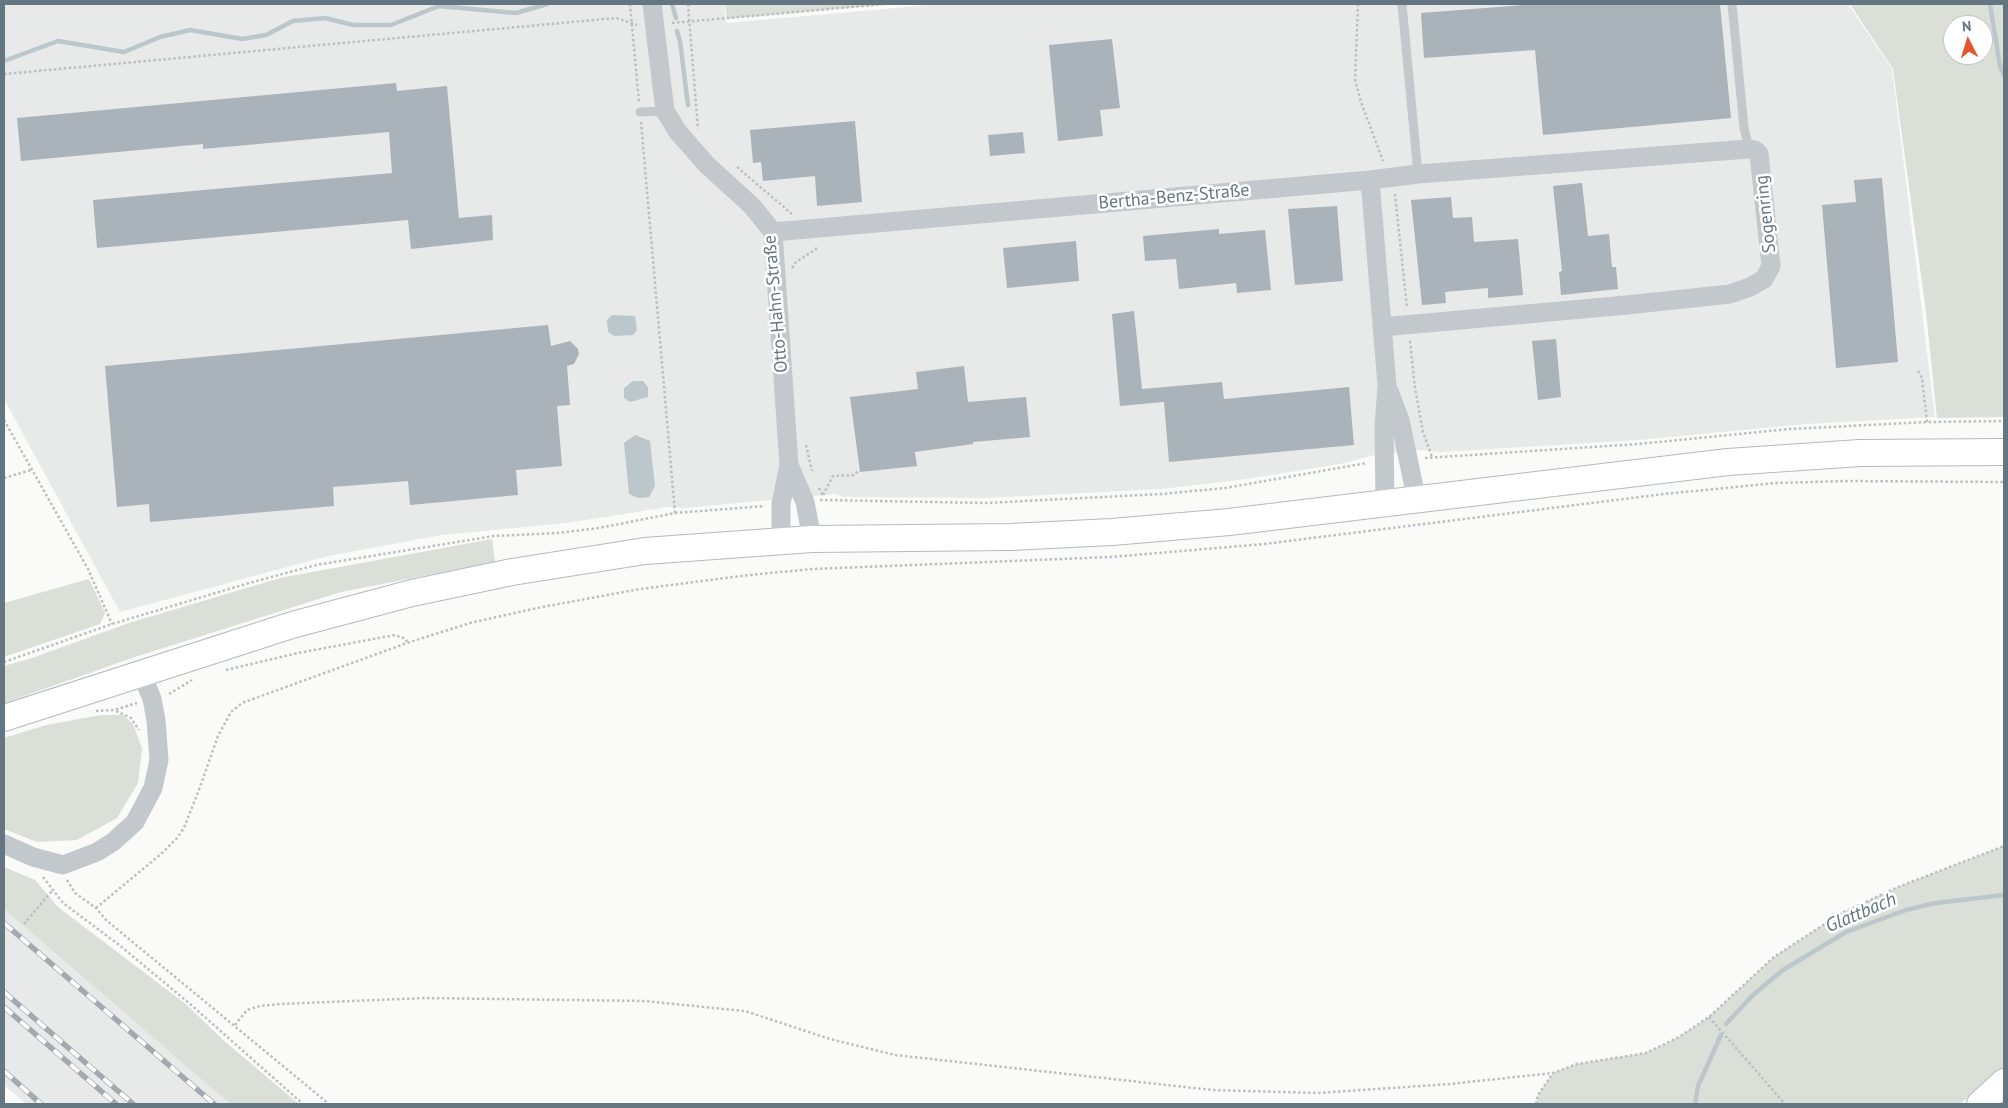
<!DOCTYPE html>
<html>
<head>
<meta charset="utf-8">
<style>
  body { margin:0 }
  #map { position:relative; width:2008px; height:1108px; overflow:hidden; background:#fafaf8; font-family:"PT Sans",sans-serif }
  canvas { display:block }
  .frame { position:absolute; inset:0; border:5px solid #657683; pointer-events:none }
  .north { position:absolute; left:1943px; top:15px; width:50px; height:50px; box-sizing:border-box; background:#fff; border:1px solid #c1c8cd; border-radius:50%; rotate:355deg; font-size:14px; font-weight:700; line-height:20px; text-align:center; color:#657683 }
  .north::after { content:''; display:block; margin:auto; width:18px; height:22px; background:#e4572e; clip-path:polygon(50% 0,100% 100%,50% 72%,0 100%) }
</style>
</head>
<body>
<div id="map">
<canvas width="2008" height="1108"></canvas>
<div class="frame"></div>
<div class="north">N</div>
</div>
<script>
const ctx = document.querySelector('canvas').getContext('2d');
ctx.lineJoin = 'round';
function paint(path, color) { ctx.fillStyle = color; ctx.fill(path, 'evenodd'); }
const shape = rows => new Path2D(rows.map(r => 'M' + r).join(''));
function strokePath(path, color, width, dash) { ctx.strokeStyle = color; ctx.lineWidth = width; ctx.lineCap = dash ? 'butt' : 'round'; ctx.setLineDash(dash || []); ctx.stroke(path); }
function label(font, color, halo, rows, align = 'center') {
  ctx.font = font + ' "PT Sans",sans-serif'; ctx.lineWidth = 5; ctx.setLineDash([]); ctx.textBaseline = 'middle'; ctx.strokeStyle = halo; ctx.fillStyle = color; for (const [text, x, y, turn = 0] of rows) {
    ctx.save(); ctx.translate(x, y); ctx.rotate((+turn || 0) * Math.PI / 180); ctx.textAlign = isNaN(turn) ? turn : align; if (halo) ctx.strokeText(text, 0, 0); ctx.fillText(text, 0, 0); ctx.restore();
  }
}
paint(shape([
  [4,4,724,4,726,23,941,4,1848,4,1892,69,1935,417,1806,424,1639,440,1441,452,1419,450,1375,455,1340,464,1239,480,1161,489,987,498,843,497,835,494,685,508,668,507,566,523,442,535,328,556,120,612,4,399],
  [4,909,230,1104,26,1104,4,1085]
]), '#e8e9e9');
paint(shape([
  [725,4,894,4,727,19],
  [1850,4,2004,4,2004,417,1937,418,1926,312,1893,69],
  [1953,25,1983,25,1983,55,1953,55],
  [492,539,495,562,341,592,135,657,4,703,4,666,32,658,129,623,280,578],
  [89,579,105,613,100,624,4,657,4,603],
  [101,715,123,715,133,724,142,748,138,783,117,818,77,840,37,842,4,829,4,738,46,725],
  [2004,846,2004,1067,1960,1104,1536,1104,1538,1095,1553,1073,1577,1064,1646,1053,1679,1037,1709,1017,1774,957,1840,914,1898,887],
  [4,867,35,880,58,907,187,1005,223,1040,299,1104,230,1104,4,909]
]), '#dadfd7');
paint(shape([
  [612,315,635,316,637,330,633,335,614,336,608,332,607,320],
  [633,381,643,381,648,387,648,397,630,402,624,398,624,388],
  [635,435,650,441,655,486,649,497,638,498,629,494,624,443]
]), '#bbc7cb');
strokePath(shape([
  [672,4,676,18],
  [1990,4,2000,66,2004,75],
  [677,31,680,41,688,105],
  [4,61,58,41,124,52,160,37,190,30,242,39,266,35,293,21,325,18,353,25,391,25,439,6,516,13,547,4],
  [1726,1024,1753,995,1783,970,1846,932,1906,910,1936,903,2004,895],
  [1695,1104,1698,1086,1721,1035]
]), '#bbc7cb', 4.5);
paint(shape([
  [1536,4,1720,4,1731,118,1543,135,1535,50,1424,58,1421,13],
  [1112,39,1120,108,1100,110,1103,136,1058,141,1049,45],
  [396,83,397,91,447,86,459,218,492,215,493,240,411,249,408,220,97,248,93,200,392,173,389,132,203,149,203,144,21,161,17,118],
  [855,121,862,202,817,206,815,176,763,181,761,162,753,163,750,130],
  [1023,132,1025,153,990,156,988,135],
  [1882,178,1898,362,1836,368,1822,205,1856,202,1854,180],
  [1582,183,1588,236,1609,234,1612,267,1616,267,1618,289,1561,295,1559,272,1562,271,1553,186],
  [1451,197,1453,218,1472,217,1474,242,1518,239,1523,295,1488,298,1488,288,1445,292,1446,303,1422,305,1411,200],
  [1337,206,1343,281,1295,285,1288,209],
  [1219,229,1219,234,1265,230,1271,290,1237,293,1236,283,1179,289,1176,259,1145,261,1143,236],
  [1076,241,1079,281,1007,288,1003,248],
  [1134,311,1142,389,1222,382,1224,399,1349,387,1354,445,1169,462,1164,402,1120,406,1112,314],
  [548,325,551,346,570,341,578,349,579,354,574,364,567,366,570,405,557,406,562,466,516,470,518,495,410,505,408,481,333,487,334,506,150,522,149,504,117,507,105,366],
  [1556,339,1561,397,1538,400,1532,341],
  [964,366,968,402,1026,397,1030,437,973,442,973,444,915,452,917,466,860,472,850,397,918,389,916,372]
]), '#aab3b9');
const secondary = shape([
  [4,718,292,625,412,593,512,572,645,551,812,539,1010,537,1112,532,1229,522,1728,462,1860,453,2004,452],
  [1980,1104,2004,1082]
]);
strokePath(secondary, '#b3babf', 28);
strokePath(shape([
  [630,4,639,102],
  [688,4,698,129],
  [1358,4,1355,79,1361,102,1383,161],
  [672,23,885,4],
  [4,74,616,18,637,25],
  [641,122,675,513],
  [737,167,792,214],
  [1395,194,1407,308],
  [792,268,796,262,816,249,816,246],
  [1410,341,1415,388,1423,432,1432,457],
  [1918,371,1922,378,1927,422],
  [4,420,88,569,112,624],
  [806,445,812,471],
  [1425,458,1638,444,1790,429,1927,422,2004,421],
  [4,478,31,470],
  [819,488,823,496],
  [823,495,833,476,854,475,859,470],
  [820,500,986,503,1161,494,1225,488,1367,463],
  [4,662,112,624,249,583,316,565,494,536,558,533,599,528,675,513,765,506],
  [226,670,298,653,395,635,406,639,407,643],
  [169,694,192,680],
  [96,711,114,710,137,703],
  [116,711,131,718,139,730],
  [43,877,63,903,118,944,189,1003,303,1104],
  [67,880,75,893,96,908,106,920,329,1104],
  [96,908,161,854,177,838,184,828,200,787,218,736,231,712,242,703,407,643,470,623,537,608,640,589,749,575,813,569,1111,557,1264,544,1664,494,1776,483,1845,481,2004,482],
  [24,924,52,891],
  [1709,1017,1785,1104],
  [235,1025,247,1010,260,1006,280,1004,425,998,645,1001,745,1011,830,1039,895,1055,1212,1090,1318,1093,1450,1084,1553,1073],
  [1536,1104,1538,1095,1553,1073,1577,1064,1646,1053,1679,1037,1709,1017,1774,957,1840,914,1898,887,2004,846]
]), '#bbbfc2', 2.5, [2.5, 2.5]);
strokePath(shape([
  [1402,4,1418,174],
  [1732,4,1744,128,1749,149],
  [640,112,665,111]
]), '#c3c8cc', 9);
strokePath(shape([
  [652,4,665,111,678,132,707,165,752,206,773,232,789,465,781,504,781,540],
  [1370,180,1387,385,1384,427,1385,501],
  [773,232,1370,180,1418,174,1749,149,1755,150,1759,154,1771,266,1764,279,1750,287,1730,294,1627,305,1382,327],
  [1389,391,1400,420,1416,497],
  [789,465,805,502,812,539],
  [4,844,33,857,63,865,97,852,113,842,135,822,153,788,159,760,156,720,152,699,142,674]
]), '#c3c8cc', 19);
strokePath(secondary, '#fff', 26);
const rail = shape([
  [4,923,214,1104],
  [4,992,133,1104],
  [4,1007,116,1104],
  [4,1071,41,1104]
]);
strokePath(rail, '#a2aab0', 5.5);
strokePath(rail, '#fff', 4, [11]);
label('18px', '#657683', '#fff', [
  ["Bertha-Benz-Straße",1174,197,-5],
  ["Sogenring",1766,214,-96],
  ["Otto-Hahn-Straße",776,304,-95]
]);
label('italic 19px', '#60757c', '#fff', [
  ["Glattbach",1861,913,-23]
]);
</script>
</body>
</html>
